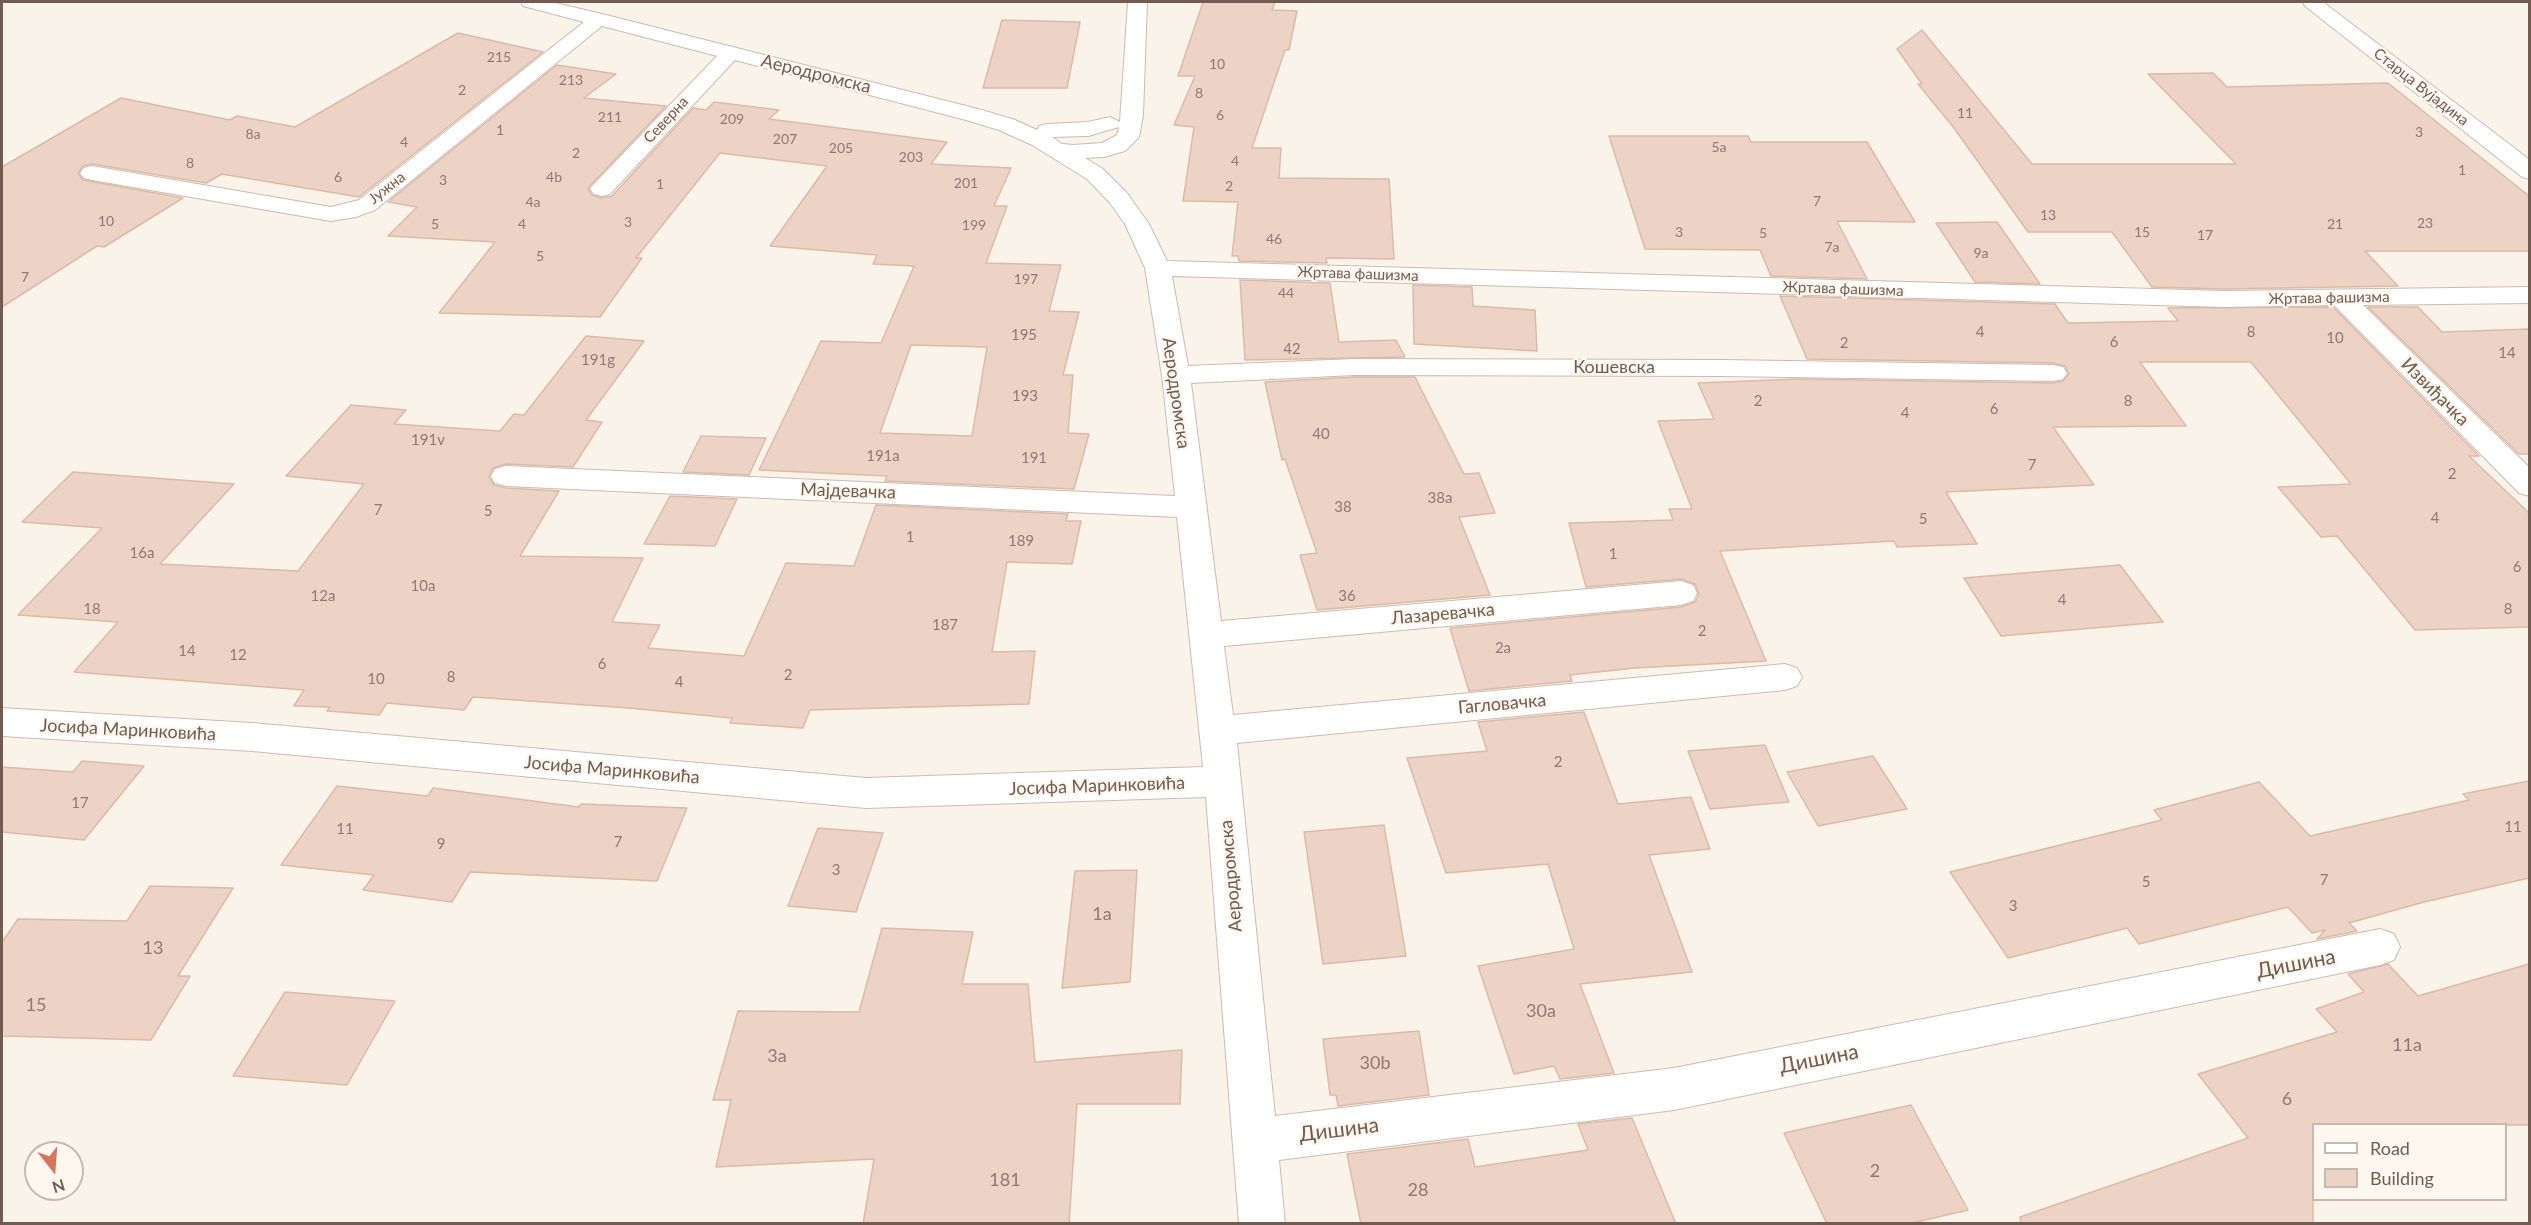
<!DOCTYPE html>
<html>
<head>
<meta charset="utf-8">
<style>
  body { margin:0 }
  #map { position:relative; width:2531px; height:1225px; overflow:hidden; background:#faf3ea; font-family:Lato,sans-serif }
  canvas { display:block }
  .frame { position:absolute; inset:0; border:3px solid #725b50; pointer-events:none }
  .legend { position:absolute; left:2312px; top:1123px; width:195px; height:78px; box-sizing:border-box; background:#fdf7f0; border:2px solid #c5b9b0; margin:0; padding:8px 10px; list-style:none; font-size:18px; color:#725b50 }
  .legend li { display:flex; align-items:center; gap:12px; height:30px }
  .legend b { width:30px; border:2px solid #c5b9b0 }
  .north { position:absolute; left:24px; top:1141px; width:60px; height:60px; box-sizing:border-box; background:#fdf7f0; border:2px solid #c5b9b0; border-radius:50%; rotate:163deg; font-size:16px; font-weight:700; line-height:24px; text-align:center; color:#725b50 }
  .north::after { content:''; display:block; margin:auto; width:21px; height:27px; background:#d5755e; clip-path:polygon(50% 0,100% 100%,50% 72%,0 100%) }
</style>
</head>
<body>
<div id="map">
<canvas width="2531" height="1225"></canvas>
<div class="frame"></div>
<ul class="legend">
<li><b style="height:8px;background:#fff"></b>Road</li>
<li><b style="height:16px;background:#ecd3c5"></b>Building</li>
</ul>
<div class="north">N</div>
</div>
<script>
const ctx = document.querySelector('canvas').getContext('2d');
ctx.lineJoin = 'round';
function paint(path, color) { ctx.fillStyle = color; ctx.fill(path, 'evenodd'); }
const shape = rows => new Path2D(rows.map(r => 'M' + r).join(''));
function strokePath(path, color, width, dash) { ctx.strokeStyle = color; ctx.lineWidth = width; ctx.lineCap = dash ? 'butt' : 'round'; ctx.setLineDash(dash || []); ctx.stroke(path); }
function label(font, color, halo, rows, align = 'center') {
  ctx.font = font + ' Lato,sans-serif'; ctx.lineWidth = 4.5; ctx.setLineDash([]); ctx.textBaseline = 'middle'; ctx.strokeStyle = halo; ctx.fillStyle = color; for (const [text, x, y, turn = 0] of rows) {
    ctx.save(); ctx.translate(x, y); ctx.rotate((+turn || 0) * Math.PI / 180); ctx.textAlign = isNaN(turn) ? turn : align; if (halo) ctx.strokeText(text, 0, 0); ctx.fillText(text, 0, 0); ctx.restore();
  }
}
const building = shape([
  [1203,2,1275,2,1272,10,1297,11,1289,50,1285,50,1252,148,1281,148,1279,178,1389,179,1394,259,1326,258,1327,263,1239,261,1238,256,1232,256,1238,202,1183,201,1194,127,1174,125,1195,76,1178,76,1203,2],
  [1002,20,1080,22,1067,88,983,88,1002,20],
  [1922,30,2032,164,2236,164,2148,74,2213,73,2227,87,2388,83,2529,196,2529,251,2365,251,2398,286,2224,289,2152,287,2112,232,2028,232,1954,128,1918,84,1922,84,1897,49,1922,30],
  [458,33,543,52,359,197,222,174,206,183,92,164,83,166,78,173,83,180,183,198,104,247,97,246,2,307,2,167,121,98,230,120,237,116,295,127,458,33],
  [557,65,616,74,584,98,666,106,588,188,592,195,601,198,612,196,693,108,706,110,714,102,779,110,769,119,947,142,931,164,1011,168,994,206,1007,206,986,263,1061,265,1049,311,1079,312,1063,375,1073,375,1068,433,1089,434,1074,489,885,481,887,476,759,470,821,341,881,343,914,266,873,264,877,255,770,246,827,166,720,153,636,258,642,258,600,317,439,313,495,242,388,236,417,207,388,202,557,65],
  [911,345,987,347,972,436,880,433,911,345],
  [1609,136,1748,136,1751,142,1867,142,1915,222,1837,221,1867,279,1771,276,1760,250,1645,249,1609,136],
  [1997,222,2040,284,1975,282,1936,223,1997,222],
  [1240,280,1330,283,1339,342,1396,340,1405,357,1245,360,1240,280],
  [1413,285,1472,287,1473,306,1535,310,1537,351,1414,344,1413,285],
  [1780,296,2055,304,2068,323,2178,321,2168,308,2333,307,2479,456,2469,456,2529,513,2529,627,2415,630,2337,536,2321,537,2278,487,2351,484,2251,362,2140,362,2186,426,2053,427,2094,485,1946,492,1977,544,1897,547,1894,541,1720,551,1766,661,1635,668,1570,675,1572,681,1469,691,1450,628,1681,607,1695,602,1699,594,1695,584,1682,579,1586,587,1569,523,1673,520,1669,509,1692,509,1658,421,1714,419,1698,383,1798,379,2053,383,2063,381,2069,374,2065,366,2053,363,1807,359,1780,296],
  [2368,307,2418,307,2442,332,2529,329,2529,454,2519,454,2368,307],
  [586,336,644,341,586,420,602,422,573,467,506,464,493,468,489,477,494,485,506,488,559,491,520,556,643,558,612,622,660,625,648,648,744,656,786,563,854,566,876,505,1068,514,1066,521,1081,521,1072,564,1007,562,992,652,1035,651,1029,704,810,710,803,728,730,723,732,718,629,708,473,697,464,710,387,703,379,715,327,711,330,707,294,706,304,690,74,672,118,622,18,615,102,528,22,522,73,472,234,484,160,564,298,571,364,484,286,476,351,405,406,410,394,424,500,431,514,414,524,415,586,336],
  [1354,377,1415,377,1464,474,1479,473,1495,513,1459,517,1490,595,1317,610,1300,555,1317,553,1285,459,1282,460,1265,382,1354,377],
  [701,436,766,438,749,475,683,472,701,436],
  [670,496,737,499,715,546,644,544,670,496],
  [2120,565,2163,622,2001,636,1964,578,2120,565],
  [1584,712,1618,804,1691,797,1710,849,1649,855,1692,972,1580,984,1614,1073,1560,1079,1554,1066,1514,1074,1478,966,1574,949,1548,864,1446,873,1407,758,1487,751,1478,722,1584,712],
  [1765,745,1789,802,1710,809,1688,751,1765,745],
  [1873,756,1907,809,1818,826,1787,772,1873,756],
  [82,761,144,766,84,840,2,832,2,767,73,772,82,761],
  [2529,781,2529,878,2424,902,2349,923,2357,931,2317,939,2325,930,2312,933,2288,907,2139,944,2127,928,2008,958,1950,872,2162,820,2154,810,2259,782,2310,836,2469,800,2463,794,2529,781],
  [337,786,428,796,433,788,579,807,581,804,687,808,657,881,470,872,452,902,363,890,374,875,281,865,337,786],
  [1384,825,1406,956,1323,964,1304,832,1384,825],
  [818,828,883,833,856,912,788,906,818,828],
  [1137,870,1130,982,1062,988,1075,871,1137,870],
  [150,886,233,888,178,976,190,976,151,1040,2,1036,2,942,18,919,127,921,150,886],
  [882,928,973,932,962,984,1028,984,1035,1062,1182,1050,1180,1104,1077,1104,1069,1224,863,1224,874,1159,716,1167,731,1100,713,1100,738,1011,859,1012,882,928],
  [2388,964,2418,996,2529,964,2529,1125,2313,1125,2313,1224,2021,1224,2020,1217,2248,1138,2198,1074,2337,1032,2316,1009,2364,992,2348,974,2388,964],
  [285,992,395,1001,347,1085,233,1076,285,992],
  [1419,1031,1429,1095,1338,1106,1336,1095,1330,1095,1323,1039,1419,1031],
  [1911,1105,1968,1210,1908,1224,1827,1224,1784,1133,1911,1105],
  [1632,1118,1676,1224,1361,1224,1347,1154,1468,1139,1475,1167,1588,1150,1578,1124,1632,1118]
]);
paint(building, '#ecd3c5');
strokePath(building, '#ddbaa7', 1.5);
const minor = shape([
  [521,2,551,2,606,15,982,110,1015,120,1037,130,1039,126,1047,124,1088,122,1110,117,1120,122,1128,2,1147,2,1143,115,1139,137,1125,151,1104,157,1085,158,1103,169,1127,193,1149,224,1167,261,2224,291,2530,287,2530,303,2363,305,2530,468,2530,496,2519,493,2334,305,2224,307,1172,276,1188,366,1354,359,1722,360,2053,365,2063,367,2067,373,2063,379,2053,381,1722,376,1354,375,1191,383,1221,621,1681,581,1693,585,1697,593,1693,601,1681,605,1224,646,1233,715,1785,664,1797,668,1802,677,1797,686,1785,690,1237,743,1275,1116,1674,1068,2380,929,2394,934,2400,947,2394,960,2380,965,1674,1110,1279,1160,1285,1224,1239,1224,1206,797,866,808,252,751,2,736,2,708,252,723,866,778,1203,767,1177,517,506,486,495,483,491,476,495,469,506,466,1175,496,1162,376,1145,268,1125,224,1110,203,1087,179,1032,145,999,130,966,120,735,60,610,194,602,196,594,194,590,189,594,184,717,56,602,26,375,210,356,217,331,221,92,180,84,178,80,173,84,168,92,166,331,207,359,200,584,22,523,6,521,2],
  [1119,127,1117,135,1102,143,1073,145,1062,144,1052,137,1088,136,1119,127],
  [2303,2,2323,2,2530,160,2530,179,2522,177,2305,6,2303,2]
]);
strokePath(minor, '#cbbbb1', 2);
paint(minor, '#fff');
label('14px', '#90796d', null, [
  ["215",499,57],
  ["10",1217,64],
  ["213",571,80],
  ["2",462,90],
  ["8",1199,93],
  ["11",1965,113],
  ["6",1220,115],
  ["211",610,117],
  ["209",732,119],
  ["1",500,130],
  ["3",2419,132],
  ["8a",253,134],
  ["207",785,139],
  ["4",404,142],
  ["5a",1719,147],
  ["205",841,148],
  ["2",576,153],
  ["203",911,157],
  ["4",1235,161],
  ["8",190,163],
  ["1",2462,170],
  ["6",338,177],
  ["4b",554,177],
  ["3",443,180],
  ["201",966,183],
  ["1",660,184],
  ["2",1229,186],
  ["7",1817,201],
  ["4a",533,202],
  ["13",2048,215],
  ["10",106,221],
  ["3",628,222],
  ["23",2425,223],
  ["5",435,224],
  ["4",522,224],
  ["21",2335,224],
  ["199",974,225],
  ["3",1679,232],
  ["15",2142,232],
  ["5",1763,233],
  ["17",2205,235],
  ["46",1274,239],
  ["7a",1832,247],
  ["9a",1981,253],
  ["5",540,256],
  ["7",25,277],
  ["197",1026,279],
  ["44",1286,293]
]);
label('15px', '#725b50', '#fdf7f0', [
  ["Старца Вујадина",2421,87,38],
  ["Северна",666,120,-47],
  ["Јужна",387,188,-38],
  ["Жртава фашизма",1358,274,2],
  ["Жртава фашизма",1843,289,2],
  ["Жртава фашизма",2329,298,-1]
]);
label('15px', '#90796d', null, [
  ["4",1980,332],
  ["8",2251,332],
  ["195",1024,335],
  ["10",2335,338],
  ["6",2114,342],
  ["2",1844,343],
  ["42",1292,349],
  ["14",2507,353],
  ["191g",598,360],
  ["193",1025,396],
  ["2",1758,401],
  ["8",2128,401],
  ["6",1994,409],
  ["4",1905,413],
  ["40",1321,434],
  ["191v",428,440],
  ["191a",883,456],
  ["191",1034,458],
  ["7",2032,465],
  ["2",2452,474],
  ["38a",1440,498],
  ["38",1343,507],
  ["7",378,510],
  ["5",488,511],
  ["4",2435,518],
  ["5",1923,519],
  ["1",910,537],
  ["189",1021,541],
  ["16a",142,553],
  ["1",1613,554],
  ["6",2517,567],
  ["10a",423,586],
  ["12a",323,596],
  ["36",1347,596],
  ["4",2062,600],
  ["18",92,609],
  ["8",2508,609],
  ["187",945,625],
  ["2",1702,631],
  ["2a",1503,648],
  ["14",187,651],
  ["12",238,655],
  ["6",602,664],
  ["2",788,675],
  ["8",451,677],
  ["10",376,679],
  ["4",679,682],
  ["2",1558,762],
  ["17",80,803],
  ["11",2513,827],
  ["11",345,829],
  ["7",618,842],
  ["9",441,844],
  ["3",836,870],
  ["7",2324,880],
  ["5",2146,882],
  ["3",2013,906]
]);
label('18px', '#725b50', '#fdf7f0', [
  ["Аеродромска",816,74,14],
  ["Кошевска",1614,367],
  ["Извиђачка",2435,392,45],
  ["Аеродромска",1176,393,82],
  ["Мајдевачка",848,491,2],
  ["Лазаревачка",1443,614,-5],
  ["Гагловачка",1502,704,-5],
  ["Јосифа Маринковића",128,730,3],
  ["Јосифа Маринковића",612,770,5],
  ["Јосифа Маринковића",1097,786,-2],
  ["Аеродромска",1231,876,-95]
]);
label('18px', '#90796d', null, [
  ["1a",1102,914],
  ["13",153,948],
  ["15",36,1005],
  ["30a",1541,1011],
  ["11a",2407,1045],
  ["3a",777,1056],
  ["30b",1375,1063],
  ["6",2287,1099],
  ["2",1875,1171],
  ["181",1005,1180],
  ["28",1418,1190]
]);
label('21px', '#725b50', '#fdf7f0', [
  ["Дишина",2296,964,-11],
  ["Дишина",1819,1059,-11],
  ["Дишина",1339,1130,-7]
]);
</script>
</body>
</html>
